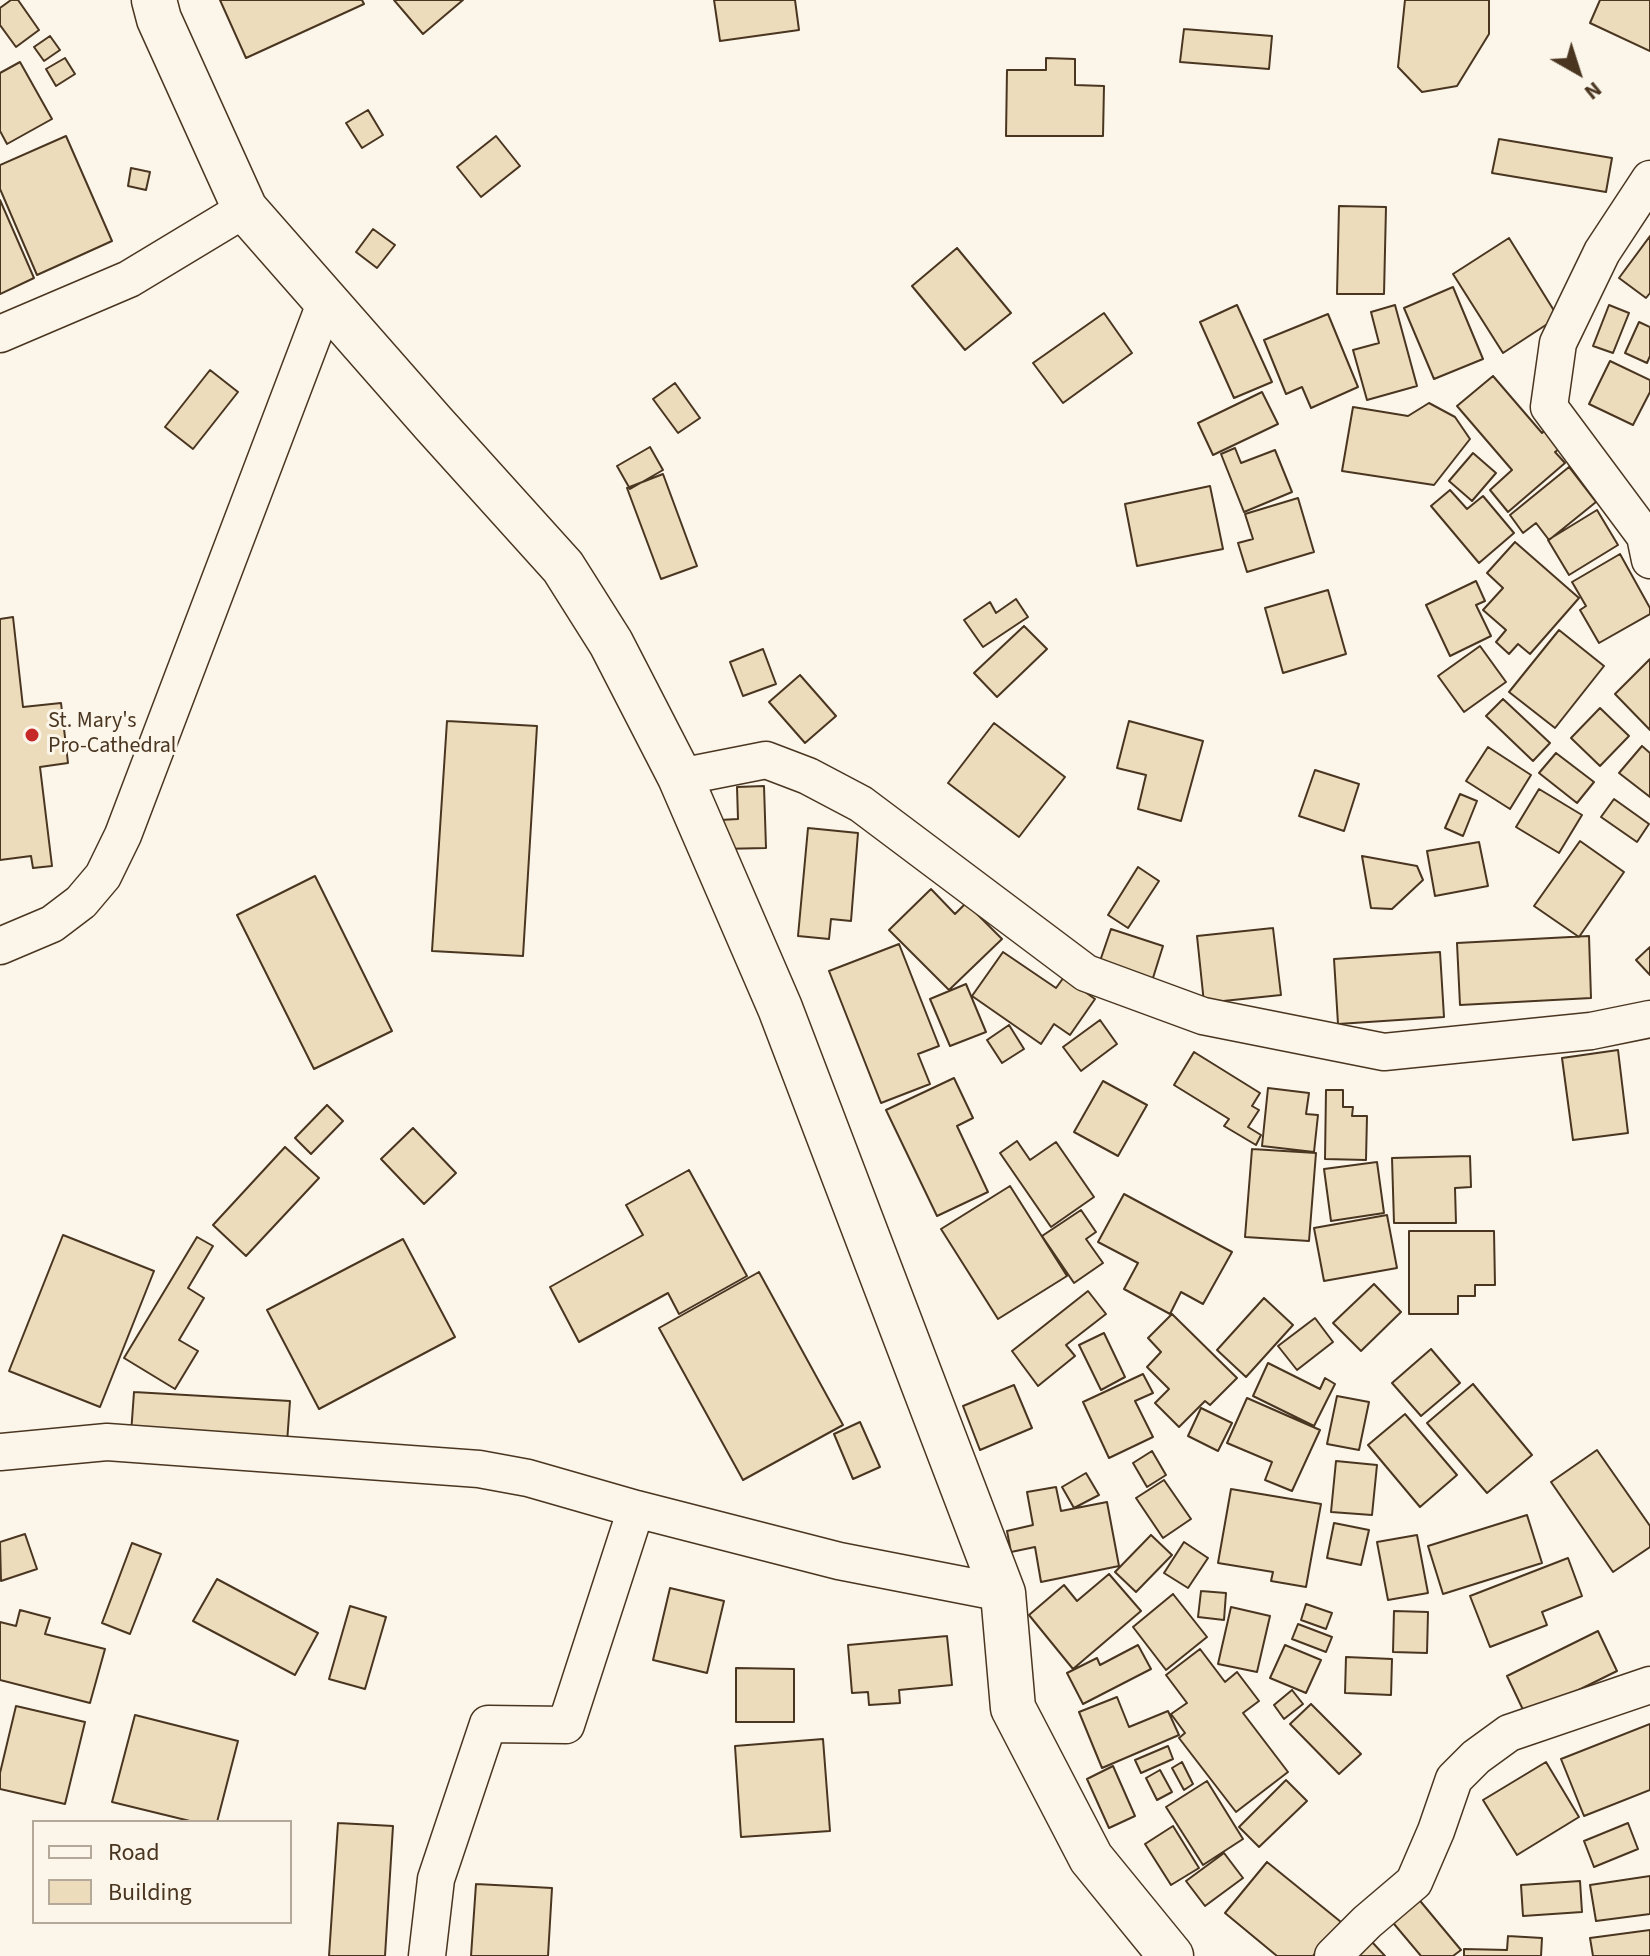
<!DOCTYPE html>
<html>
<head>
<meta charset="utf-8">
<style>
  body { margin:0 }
  #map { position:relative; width:1650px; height:1956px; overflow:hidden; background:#fbf6e9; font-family:"Source Sans 3",sans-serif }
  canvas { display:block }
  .legend { position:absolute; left:32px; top:1820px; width:260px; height:104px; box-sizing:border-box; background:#fbf6e9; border:2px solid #b4a999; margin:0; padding:10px 14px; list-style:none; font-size:24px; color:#4a3520 }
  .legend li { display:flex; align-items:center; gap:16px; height:40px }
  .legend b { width:40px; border:2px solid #b4a999 }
  .north { position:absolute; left:1538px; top:32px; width:80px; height:80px; -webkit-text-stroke:6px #fbf6e9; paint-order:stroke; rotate:141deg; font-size:22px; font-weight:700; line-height:32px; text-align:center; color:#4a3520 }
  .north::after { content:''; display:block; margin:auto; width:28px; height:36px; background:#4a3520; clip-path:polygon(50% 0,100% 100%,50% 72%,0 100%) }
</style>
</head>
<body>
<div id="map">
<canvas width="1650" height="1956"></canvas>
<ul class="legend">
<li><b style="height:10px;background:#fbf6e9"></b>Road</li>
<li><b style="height:22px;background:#ecdcbc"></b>Building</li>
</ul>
<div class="north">N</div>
</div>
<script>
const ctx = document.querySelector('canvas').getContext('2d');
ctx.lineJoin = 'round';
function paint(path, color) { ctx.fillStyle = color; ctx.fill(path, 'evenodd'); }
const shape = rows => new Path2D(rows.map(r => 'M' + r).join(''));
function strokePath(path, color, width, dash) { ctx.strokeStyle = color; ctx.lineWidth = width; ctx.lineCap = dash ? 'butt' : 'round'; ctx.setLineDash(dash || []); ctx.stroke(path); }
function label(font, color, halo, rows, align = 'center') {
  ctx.font = font + ' "Source Sans 3",sans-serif'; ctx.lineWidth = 6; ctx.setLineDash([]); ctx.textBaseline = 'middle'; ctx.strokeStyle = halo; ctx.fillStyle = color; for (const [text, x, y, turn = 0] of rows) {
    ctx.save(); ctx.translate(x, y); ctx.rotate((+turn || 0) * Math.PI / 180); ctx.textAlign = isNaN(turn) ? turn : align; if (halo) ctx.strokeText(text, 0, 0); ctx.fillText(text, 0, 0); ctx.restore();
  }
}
const building = shape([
  [11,0,18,0,39,30,16,47,0,25,0,8,11,0],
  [220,0,362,0,364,4,246,58,220,0],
  [394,0,463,0,423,34,394,0],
  [714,0,795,0,799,30,720,41,714,0],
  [1405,0,1489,0,1489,34,1457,86,1422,92,1398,67,1405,0],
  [1600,0,1650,0,1650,51,1590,23,1600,0],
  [1184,29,1272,36,1269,69,1180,62,1184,29],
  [50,36,60,50,44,61,34,47,50,36],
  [65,58,75,74,56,86,46,69,65,58],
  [1046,58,1075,59,1075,85,1104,86,1103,136,1006,136,1007,70,1046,70,1046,58],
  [20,62,52,119,7,144,0,131,0,73,20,62],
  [368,110,383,135,362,148,346,123,368,110],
  [66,136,112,241,37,275,0,189,0,165,66,136],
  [496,136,520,166,481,197,457,167,496,136],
  [1499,139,1612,158,1606,192,1492,173,1499,139],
  [131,168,150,172,146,190,128,186,131,168],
  [0,200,34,278,0,294,0,200],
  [1339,206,1386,207,1384,294,1337,294,1339,206],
  [373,229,395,245,377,268,356,252,373,229],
  [1650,236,1650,293,1646,298,1619,278,1650,236],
  [1509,238,1558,317,1503,353,1453,274,1509,238],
  [957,248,1011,313,965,350,912,286,957,248],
  [1453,287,1483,359,1434,379,1404,308,1453,287],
  [1237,305,1272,382,1234,398,1200,322,1237,305],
  [1395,305,1417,386,1367,400,1353,350,1379,343,1371,312,1395,305],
  [1609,305,1629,313,1613,353,1593,346,1609,305],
  [1104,313,1132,353,1063,403,1033,363,1104,313],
  [1328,314,1358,387,1311,408,1302,387,1286,394,1264,340,1328,314],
  [1639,322,1650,327,1650,356,1647,363,1625,353,1639,322],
  [1610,361,1650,380,1650,392,1633,425,1589,404,1610,361],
  [210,370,238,392,193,449,165,427,210,370],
  [1493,376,1542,433,1548,428,1563,446,1555,452,1565,463,1508,512,1490,490,1512,470,1457,406,1493,376],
  [675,383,700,418,678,433,653,399,675,383],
  [1262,392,1278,424,1213,455,1198,423,1262,392],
  [1429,403,1455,417,1470,439,1434,485,1342,471,1353,407,1408,416,1429,403],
  [650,447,663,470,630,489,617,466,650,447],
  [1235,448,1241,463,1275,450,1292,492,1244,512,1221,454,1235,448],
  [1473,453,1496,473,1472,501,1449,481,1473,453],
  [1569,467,1596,502,1549,540,1536,523,1523,533,1510,515,1569,467],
  [663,474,697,566,661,579,627,488,663,474],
  [1210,486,1223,549,1137,566,1125,504,1210,486],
  [1450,490,1467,509,1483,496,1514,533,1479,563,1431,506,1450,490],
  [1298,498,1314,552,1247,572,1238,543,1253,539,1245,514,1298,498],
  [1597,510,1618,545,1569,575,1548,540,1597,510],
  [1515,542,1579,598,1530,654,1518,644,1509,654,1496,642,1506,630,1483,610,1503,588,1487,573,1515,542],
  [1620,554,1650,608,1650,614,1599,643,1580,610,1586,606,1572,582,1620,554],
  [1476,581,1485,601,1476,605,1491,636,1450,656,1426,605,1476,581],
  [1328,590,1346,654,1283,673,1265,608,1328,590],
  [1016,599,1028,617,983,647,964,620,990,602,996,613,1016,599],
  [13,617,23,707,61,703,68,763,40,767,52,866,33,868,31,856,0,860,0,619,13,617],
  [1024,626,1047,649,997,697,974,673,1024,626],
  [1559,630,1604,666,1555,728,1509,692,1559,630],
  [1480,646,1506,682,1464,712,1438,676,1480,646],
  [763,649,776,684,743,696,730,662,763,649],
  [1650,659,1650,730,1615,694,1650,659],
  [800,675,836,716,805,743,769,702,800,675],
  [1503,699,1550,743,1533,761,1486,716,1503,699],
  [1600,708,1629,736,1600,766,1571,738,1600,708],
  [447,721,537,726,523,956,432,951,447,721],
  [1129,721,1203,741,1181,821,1138,809,1146,775,1117,768,1129,721],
  [994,723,1065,777,1019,837,948,783,994,723],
  [1642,746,1650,753,1650,797,1619,773,1642,746],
  [1488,747,1531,775,1510,809,1466,781,1488,747],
  [1556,753,1594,782,1577,803,1539,773,1556,753],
  [1315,770,1359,784,1344,831,1299,816,1315,770],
  [764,786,766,848,720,849,720,820,738,819,737,787,764,786],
  [1539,789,1582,815,1559,853,1516,827,1539,789],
  [1460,794,1477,801,1463,836,1445,828,1460,794],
  [1614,799,1649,824,1637,842,1601,817,1614,799],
  [808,828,858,833,851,921,831,919,829,939,798,936,808,828],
  [1580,841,1624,872,1579,937,1534,906,1580,841],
  [1479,842,1488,886,1435,896,1427,851,1479,842],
  [1362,856,1417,866,1423,880,1392,909,1371,908,1362,856],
  [1138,867,1159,881,1128,928,1108,915,1138,867],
  [315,876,392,1031,314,1069,237,915,315,876],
  [931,889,955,914,966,903,1002,939,949,990,889,930,931,889],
  [1273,928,1281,995,1204,1003,1197,936,1273,928],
  [1111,929,1163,946,1152,981,1099,964,1111,929],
  [1589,936,1591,998,1460,1005,1457,943,1589,936],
  [899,944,939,1046,918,1054,930,1084,881,1103,829,971,899,944],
  [1650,947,1650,975,1636,960,1650,947],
  [1003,952,1056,988,1064,977,1095,999,1070,1035,1054,1024,1041,1044,972,996,1003,952],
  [1440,952,1444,1017,1338,1024,1334,959,1440,952],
  [966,984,986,1032,950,1046,930,999,966,984],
  [1100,1020,1117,1044,1081,1071,1063,1047,1100,1020],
  [1009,1025,1024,1049,1002,1063,987,1040,1009,1025],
  [1618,1050,1628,1133,1573,1140,1562,1058,1618,1050],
  [1194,1052,1260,1093,1252,1106,1259,1110,1248,1127,1261,1135,1256,1145,1224,1126,1229,1119,1174,1085,1194,1052],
  [954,1078,973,1118,957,1126,988,1192,937,1216,886,1110,954,1078],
  [1103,1081,1147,1105,1118,1156,1074,1132,1103,1081],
  [1268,1088,1309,1093,1306,1114,1318,1115,1314,1152,1262,1146,1268,1088],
  [1326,1090,1343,1090,1343,1107,1353,1107,1352,1116,1367,1116,1366,1160,1325,1159,1326,1090],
  [327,1105,343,1121,311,1154,295,1138,327,1105],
  [413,1128,456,1173,424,1204,381,1159,413,1128],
  [1017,1141,1030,1160,1056,1142,1094,1197,1051,1227,1000,1153,1017,1141],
  [285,1147,319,1178,246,1256,213,1225,285,1147],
  [1252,1149,1316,1153,1309,1241,1245,1237,1252,1149],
  [1470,1156,1471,1187,1455,1188,1456,1223,1394,1223,1392,1158,1470,1156],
  [1377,1162,1384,1213,1331,1221,1324,1169,1377,1162],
  [689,1170,747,1276,679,1314,668,1293,579,1342,550,1287,643,1235,626,1205,689,1170],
  [1010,1186,1067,1276,998,1319,941,1229,1010,1186],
  [1124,1194,1232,1252,1203,1304,1181,1292,1170,1314,1124,1289,1138,1263,1098,1242,1124,1194],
  [1081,1210,1096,1232,1086,1239,1103,1263,1074,1283,1042,1236,1081,1210],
  [1387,1215,1397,1268,1324,1281,1314,1228,1387,1215],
  [1409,1231,1494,1231,1495,1285,1475,1285,1475,1296,1458,1296,1458,1314,1409,1314,1409,1231],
  [63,1235,154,1271,100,1407,9,1371,63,1235],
  [197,1237,213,1246,188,1288,204,1298,179,1340,198,1351,175,1389,124,1358,197,1237],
  [403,1239,455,1337,319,1409,267,1310,403,1239],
  [759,1272,843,1425,743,1480,659,1328,759,1272],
  [1374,1284,1401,1312,1361,1351,1333,1323,1374,1284],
  [1088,1291,1106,1314,1066,1345,1075,1356,1038,1386,1012,1351,1088,1291],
  [1264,1298,1293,1325,1246,1377,1217,1350,1264,1298],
  [1172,1314,1237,1378,1210,1405,1205,1401,1179,1427,1155,1403,1169,1389,1147,1367,1161,1352,1148,1338,1172,1314],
  [1315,1318,1333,1342,1297,1370,1278,1346,1315,1318],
  [1104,1333,1125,1377,1101,1390,1079,1345,1104,1333],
  [1431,1349,1460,1383,1421,1416,1392,1383,1431,1349],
  [1268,1363,1320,1389,1325,1378,1335,1384,1314,1426,1253,1396,1268,1363],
  [1143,1374,1153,1393,1135,1401,1153,1437,1109,1458,1083,1402,1143,1374],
  [1473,1384,1532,1455,1487,1493,1427,1423,1473,1384],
  [1014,1385,1032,1428,980,1450,963,1406,1014,1385],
  [134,1392,290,1401,287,1443,131,1434,134,1392],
  [1337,1396,1369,1402,1359,1450,1327,1444,1337,1396],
  [1247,1398,1320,1430,1292,1491,1265,1480,1272,1462,1227,1443,1247,1398],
  [1201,1408,1232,1423,1218,1451,1188,1436,1201,1408],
  [1405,1414,1457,1475,1420,1507,1368,1445,1405,1414],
  [860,1422,880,1467,853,1479,834,1434,860,1422],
  [1597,1450,1650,1526,1650,1547,1613,1572,1551,1482,1597,1450],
  [1152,1451,1166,1475,1147,1487,1133,1463,1152,1451],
  [1336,1461,1377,1465,1372,1515,1331,1512,1336,1461],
  [1086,1473,1099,1495,1074,1508,1062,1487,1086,1473],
  [1164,1480,1191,1519,1163,1538,1136,1498,1164,1480],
  [1056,1487,1061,1511,1107,1502,1119,1566,1041,1582,1035,1547,1011,1552,1007,1531,1033,1525,1027,1492,1056,1487],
  [1231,1489,1321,1504,1306,1587,1271,1581,1273,1572,1218,1563,1231,1489],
  [1527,1515,1542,1563,1443,1594,1428,1546,1527,1515],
  [1334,1523,1369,1530,1361,1565,1327,1558,1334,1523],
  [25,1534,37,1569,1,1581,0,1542,25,1534],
  [1151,1535,1172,1555,1136,1592,1115,1572,1151,1535],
  [1417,1535,1428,1593,1388,1600,1377,1542,1417,1535],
  [1184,1542,1208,1558,1188,1588,1164,1573,1184,1542],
  [132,1543,161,1554,130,1634,102,1623,132,1543],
  [1568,1558,1582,1596,1542,1612,1547,1625,1490,1647,1470,1596,1568,1558],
  [1109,1574,1141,1611,1073,1669,1029,1615,1064,1585,1077,1601,1109,1574],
  [217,1579,318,1633,295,1675,193,1621,217,1579],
  [670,1588,724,1601,707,1673,653,1660,670,1588],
  [1201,1591,1226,1593,1224,1620,1198,1617,1201,1591],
  [1173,1594,1207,1637,1166,1670,1133,1627,1173,1594],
  [1306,1604,1332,1613,1326,1629,1301,1620,1306,1604],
  [350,1606,386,1617,365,1689,329,1679,350,1606],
  [1231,1607,1270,1616,1257,1672,1218,1664,1231,1607],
  [20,1610,50,1618,45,1634,105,1649,90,1703,0,1680,0,1622,16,1626,20,1610],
  [1394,1611,1428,1612,1427,1653,1393,1652,1394,1611],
  [1298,1624,1332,1637,1326,1652,1292,1639,1298,1624],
  [1598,1631,1617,1671,1526,1716,1507,1676,1598,1631],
  [947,1636,952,1685,899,1690,900,1703,869,1705,868,1692,852,1693,848,1645,947,1636],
  [1138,1645,1151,1669,1083,1704,1067,1673,1097,1658,1100,1665,1138,1645],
  [1285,1645,1321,1660,1306,1693,1270,1678,1285,1645],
  [1200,1649,1225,1682,1237,1672,1259,1701,1243,1713,1288,1772,1236,1812,1179,1738,1185,1733,1171,1714,1187,1703,1166,1675,1200,1649],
  [1346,1657,1392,1659,1391,1695,1345,1693,1346,1657],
  [736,1668,794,1669,794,1722,736,1722,736,1668],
  [1292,1690,1303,1704,1284,1719,1274,1705,1292,1690],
  [1117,1697,1129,1727,1168,1711,1179,1735,1102,1768,1079,1712,1117,1697],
  [1311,1704,1361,1754,1339,1774,1290,1724,1311,1704],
  [16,1706,85,1722,65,1804,0,1789,0,1773,16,1706],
  [135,1715,238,1741,217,1822,194,1822,112,1802,135,1715],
  [1650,1724,1650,1790,1584,1816,1561,1759,1650,1724],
  [823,1739,830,1831,741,1837,735,1746,823,1739],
  [1168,1746,1173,1759,1141,1773,1135,1760,1168,1746],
  [1182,1762,1193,1784,1184,1790,1172,1768,1182,1762],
  [1546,1762,1579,1817,1517,1855,1483,1800,1546,1762],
  [1113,1766,1135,1816,1109,1828,1087,1779,1113,1766],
  [1160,1770,1172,1792,1157,1800,1146,1778,1160,1770],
  [1286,1780,1307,1801,1259,1847,1239,1827,1286,1780],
  [1207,1781,1243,1839,1203,1865,1166,1807,1207,1781],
  [338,1823,393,1826,385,1956,329,1956,338,1823],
  [1628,1823,1638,1849,1594,1867,1584,1841,1628,1823],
  [1173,1826,1199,1868,1171,1885,1145,1844,1173,1826],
  [1224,1853,1243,1878,1205,1906,1186,1881,1224,1853],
  [1267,1862,1341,1922,1313,1956,1277,1956,1225,1913,1267,1862],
  [1650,1876,1650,1914,1596,1921,1590,1885,1650,1876],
  [1580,1881,1582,1912,1523,1916,1521,1885,1580,1881],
  [476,1884,552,1888,548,1956,471,1956,476,1884],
  [1416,1896,1461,1950,1453,1956,1421,1956,1389,1918,1416,1896],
  [1650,1930,1650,1956,1593,1956,1590,1938,1650,1930],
  [1508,1936,1542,1938,1541,1956,1464,1956,1464,1949,1507,1950,1508,1936],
  [1372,1942,1385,1956,1357,1956,1372,1942]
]);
paint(building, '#ecdcbc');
strokePath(building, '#4a3520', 2);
const minor = shape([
  [1650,179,1602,252,1558,343,1549,407,1645,536,1650,560],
  [0,334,129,279,245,209],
  [680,777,766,760,808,776,861,804,1086,973,1203,1016,1384,1052,1591,1031,1650,1019],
  [0,946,52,924,81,902,103,876,123,835,326,301],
  [0,1452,107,1442,479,1469,528,1478,636,1509,839,1561,1003,1593],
  [427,1956,436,1879,488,1724,566,1725,636,1509],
  [1333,1956,1367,1922,1414,1882,1436,1831,1454,1779,1476,1757,1509,1733,1650,1685]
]);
const tertiary = shape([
  [154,0,159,19,245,209,433,423,563,567,611,643,680,777,780,1008,1003,1593,1013,1708,1091,1858,1171,1956]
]);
strokePath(minor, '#4a3520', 39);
strokePath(tertiary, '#4a3520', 47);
strokePath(minor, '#fbf6e9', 36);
strokePath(tertiary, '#fbf6e9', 44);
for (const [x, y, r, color] of [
  [32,735,8,"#c62828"]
]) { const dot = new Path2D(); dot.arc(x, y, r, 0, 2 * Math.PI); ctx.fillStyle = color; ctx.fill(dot); strokePath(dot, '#fbf6e9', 3); }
label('22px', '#4a3520', '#fbf6e9', [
  ["St. Mary's",48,722],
  ["Pro-Cathedral",48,747]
], 'left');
</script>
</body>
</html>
